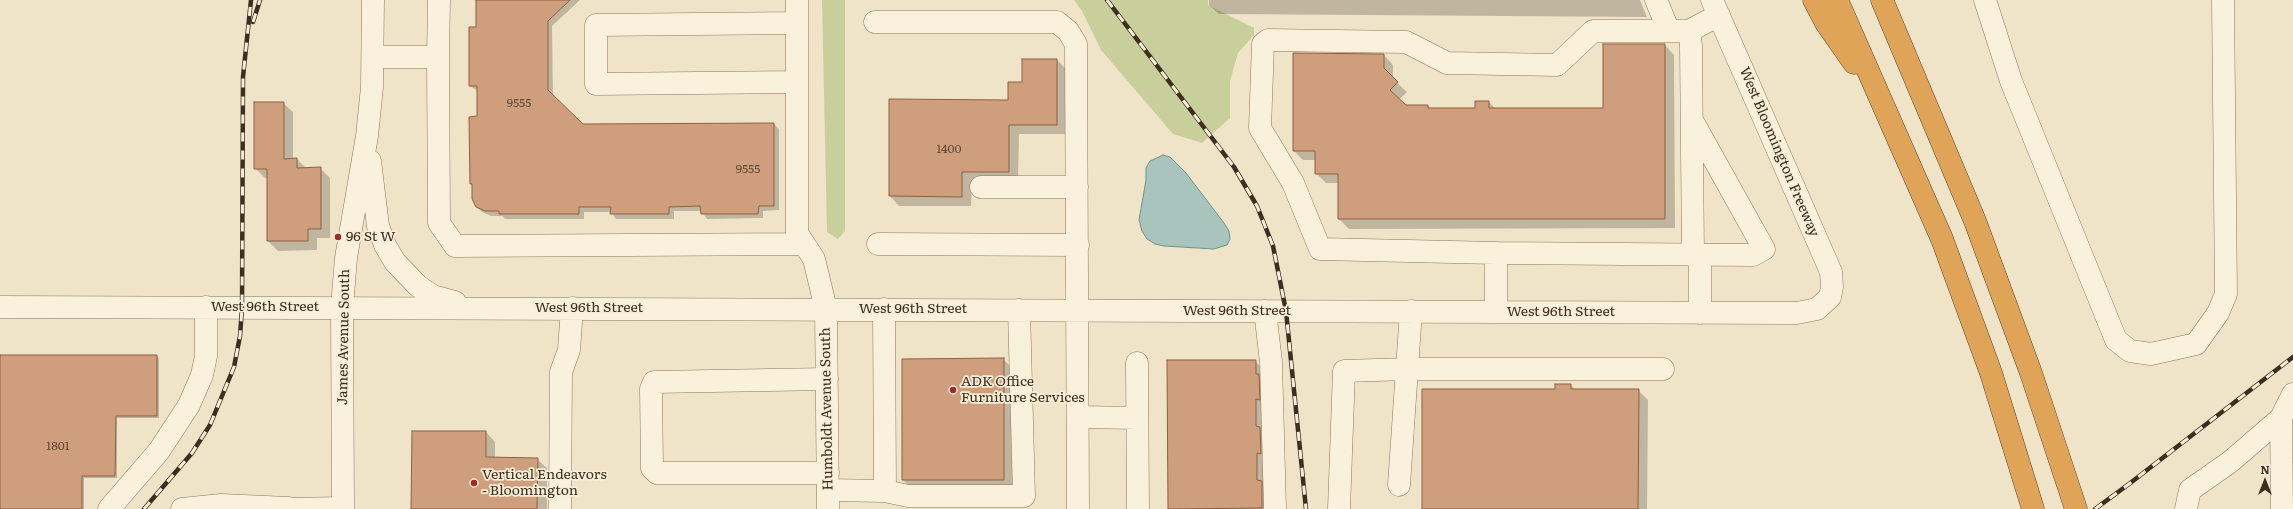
<!DOCTYPE html>
<html>
<head>
<meta charset="utf-8">
<style>
  body { margin:0 }
  #map { position:relative; width:2293px; height:509px; overflow:hidden; background:#f0e4c8; font-family:Literata,serif }
  canvas { display:block }
  .north { position:absolute; left:2245px; top:461px; width:40px; height:40px; -webkit-text-stroke:3px #f7eed8; paint-order:stroke; rotate:0deg; font-size:11px; font-weight:700; line-height:16px; text-align:center; color:#3d2e20 }
  .north::after { content:''; display:block; margin:auto; width:14px; height:18px; background:#3d2e20; clip-path:polygon(50% 0,100% 100%,50% 72%,0 100%) }
</style>
</head>
<body>
<div id="map">
<canvas width="2293" height="509"></canvas>
<div class="north">N</div>
</div>
<script>
const ctx = document.querySelector('canvas').getContext('2d');
ctx.lineJoin = 'round';
function paint(path, color) { ctx.fillStyle = color; ctx.fill(path, 'evenodd'); }
const shape = rows => new Path2D(rows.map(r => 'M' + r).join(''));
function strokePath(path, color, width, dash) { ctx.strokeStyle = color; ctx.lineWidth = width; ctx.lineCap = dash ? 'butt' : 'round'; ctx.setLineDash(dash || []); ctx.stroke(path); }
function label(font, color, halo, rows, align = 'center') {
  ctx.font = font + ' Literata,serif'; ctx.lineWidth = 3.5; ctx.setLineDash([]); ctx.textBaseline = 'middle'; ctx.strokeStyle = halo; ctx.fillStyle = color; for (const [text, x, y, turn = 0] of rows) {
    ctx.save(); ctx.translate(x, y); ctx.rotate((+turn || 0) * Math.PI / 180); ctx.textAlign = isNaN(turn) ? turn : align; if (halo) ctx.strokeText(text, 0, 0); ctx.fillText(text, 0, 0); ctx.restore();
  }
}
paint(shape([
  [822,0,845,0,845,231,838,239,827,232],
  [1074,0,1208,0,1208,5,1254,28,1254,35,1238,53,1230,81,1230,118,1202,143,1173,134,1101,50,1082,11]
]), '#c9cf9b');
const water = shape([
  [1163,155,1170,157,1186,173,1224,223,1229,231,1230,239,1227,245,1214,249,1164,246,1155,244,1147,239,1142,231,1139,220,1146,180,1146,168,1150,161,1163,155]
]);
paint(water, '#a9c4bc');
strokePath(water, '#6f938a', 1);
paint(shape([
  [474,0,580,0,552,26,553,96,582,125,774,124,779,129,779,210,763,211,763,218,707,219,701,211,674,211,674,219,616,219,611,212,584,212,584,219,505,219,502,216,491,216,482,212,477,207,473,186,471,184,478,117,478,91,470,86,477,28,477,1],
  [1209,0,1640,0,1647,17,1219,14,1209,5],
  [1665,45,1674,55,1675,228,1349,229,1339,219,1339,183,1326,183,1316,173,1316,160,1303,160,1294,151,1384,55,1393,65,1393,79,1407,92,1399,100,1405,106,1428,106,1431,109,1476,109,1489,102,1496,109,1604,109],
  [1023,60,1057,60,1067,70,1066,134,1019,134,1018,182,972,182,971,206,899,206,890,196,890,100,1009,101,1023,83],
  [283,103,293,112,293,159,297,159,306,168,320,168,330,178,330,238,317,238,317,250,278,251,268,241,268,178,265,178,255,168],
  [0,356,157,356,159,359,159,418,117,418,117,478,84,478,84,509,0,509],
  [1003,359,1013,369,1013,489,913,490,903,480],
  [1168,361,1255,361,1265,371,1271,509,1169,509],
  [1570,385,1576,390,1638,390,1648,400,1647,509,1423,509,1556,390],
  [486,432,495,442,495,458,537,459,547,468,547,509,412,509]
]), '#0003');
const building = shape([
  [476,0,570,0,548,21,548,90,583,124,774,123,774,206,759,206,758,214,701,214,700,206,669,207,669,214,610,214,611,207,579,207,579,214,499,214,499,211,485,211,476,207,472,199,472,184,470,184,469,117,477,116,477,86,469,86,469,27,476,27,476,0],
  [1603,44,1665,44,1665,219,1338,219,1338,174,1315,174,1315,151,1293,151,1293,53,1384,54,1384,68,1398,82,1390,90,1406,105,1428,105,1428,108,1475,108,1475,101,1489,101,1489,108,1603,108,1603,44],
  [1022,59,1057,59,1057,125,1009,125,1009,172,962,172,962,197,889,196,889,99,1008,100,1008,82,1022,82,1022,59],
  [254,102,284,102,284,159,297,158,297,168,321,167,321,229,308,229,308,241,267,241,267,169,254,169,254,102],
  [0,355,157,355,157,416,116,416,115,476,82,476,82,509,0,509,0,355],
  [1004,358,1004,480,902,480,902,359,1004,358],
  [1167,360,1256,360,1256,374,1259,374,1260,400,1256,399,1256,426,1260,427,1261,454,1257,453,1257,480,1262,481,1262,508,1168,509,1167,360],
  [1555,384,1571,384,1571,389,1639,389,1638,509,1422,509,1422,389,1555,389,1555,384],
  [412,431,486,431,486,457,538,458,537,509,411,509,412,431]
]);
paint(building, '#cf9f7d');
strokePath(building, '#8d5f41', 1);
const minor = shape([
  [797,0,797,233,814,259,826,309,828,509],
  [1656,0,1669,31],
  [1985,0,2011,81,2116,340,2130,351,2151,354,2196,344,2218,313,2226,294,2223,0],
  [875,22,1057,22,1068,31,1076,44,1078,509],
  [1689,31,1691,46,1693,255,1700,262,1700,313],
  [373,57,438,57,439,0],
  [438,57,439,223,455,246,804,244],
  [797,82,596,84,596,25,797,23],
  [370,161,378,226,385,245,395,262,418,286,433,296,455,302],
  [981,187,1077,187],
  [878,244,1078,245],
  [1496,253,1320,249,1293,183,1260,128,1263,44,1268,40,1406,42,1447,63,1557,65,1593,31,1689,31,1719,15],
  [0,307,1797,313,1817,309,1830,297,1832,287,1831,272,1712,0],
  [884,309,885,491,908,496,1024,496,1019,310],
  [1265,311,1271,362,1275,509],
  [1411,311,1407,369,1663,369],
  [1496,312,1496,253,1753,255,1764,249,1692,120],
  [1137,363,1138,509],
  [827,379,654,382,651,389,652,468,657,473,828,473],
  [1078,417,1137,418],
  [2281,418,2282,509],
  [828,490,885,491],
  [109,509,159,451,189,405,202,375,206,356,206,307],
  [182,509,221,505,288,508],
  [288,509,343,508],
  [343,509,342,307,346,258,367,136,372,87,373,0],
  [560,509,561,372,569,350,572,308],
  [1339,509,1344,371,1407,369,1399,485],
  [2186,509,2190,490,2230,462,2281,418,2293,394]
]);
const highway = shape([
  [1814,0,1826,23,1854,63],
  [1837,0,1942,239,1991,373,2033,509],
  [1882,0,1975,221,2031,373,2076,509]
]);
strokePath(minor, '#8d765c', 23);
strokePath(highway, '#5b4430', 23);
strokePath(minor, '#faf1dc', 22);
strokePath(highway, '#e0a458', 22);
const rail = shape([
  [1107,0,1234,167,1257,206,1273,246,1286,311,1306,509],
  [253,22,260,0],
  [144,509,192,453,210,425,234,367,240,336,242,308,243,77,251,0],
  [2095,509,2129,484,2293,357]
]);
strokePath(rail, '#3d2e20', 4.5);
strokePath(rail, '#f7eed8', 3, [9]);
for (const [x, y, r, color] of [
  [338,237,4,"#9e2a2b"],
  [953,390,4,"#9e2a2b"],
  [474,483,4,"#9e2a2b"]
]) { const dot = new Path2D(); dot.arc(x, y, r, 0, 2 * Math.PI); ctx.fillStyle = color; ctx.fill(dot); strokePath(dot, '#f7eed8', 1.5); }
label('12px', '#624a37', null, [
  ["9555",519,103],
  ["1400",949,149],
  ["9555",748,169],
  ["1801",58,446]
]);
label('14px', '#3d2e20', '#f7eed8', [
  ["West Bloomington Freeway",1779,152,67],
  ["West 96th Street",265,307],
  ["West 96th Street",589,308],
  ["West 96th Street",913,309],
  ["West 96th Street",1237,311],
  ["West 96th Street",1561,312],
  ["James Avenue South",344,337,-89],
  ["Humboldt Avenue South",827,409,-91]
]);
label('14px', '#3d2e20', '#f7eed8', [
  ["96 St W",346,237],
  ["ADK Office",961,382],
  ["Furniture Services",961,398],
  ["Vertical Endeavors",482,475],
  ["- Bloomington",482,491]
], 'left');
</script>
</body>
</html>
